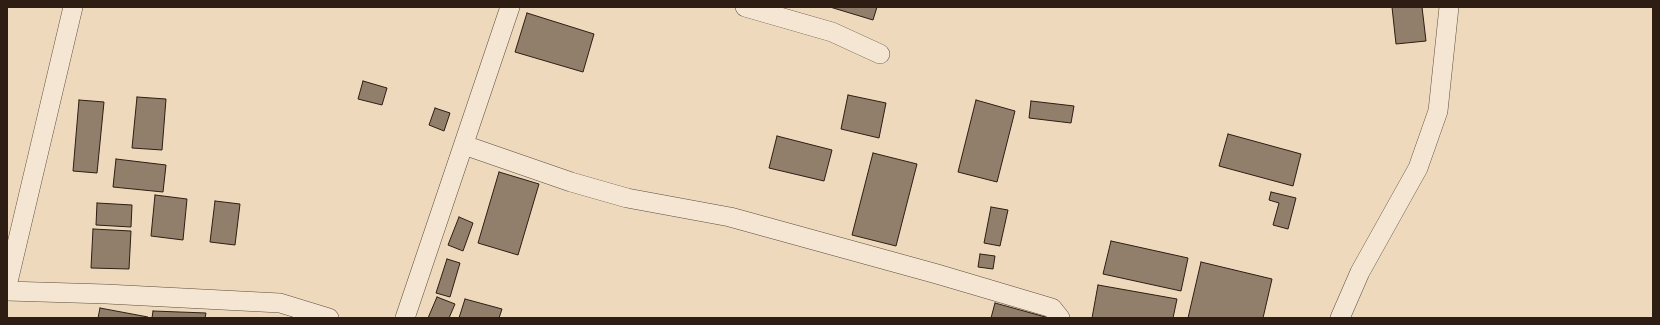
<!DOCTYPE html>
<html>
<head>
<meta charset="utf-8">
<style>
  body { margin:0 }
  #map { position:relative; width:1660px; height:325px; overflow:hidden; background:#eed9bc; font-family:"Libre Caslon Text",serif }
  canvas { display:block }
  .frame { position:absolute; inset:0; border:8px solid #2d1d13; pointer-events:none }
</style>
</head>
<body>
<div id="map">
<canvas width="1660" height="325"></canvas>
<div class="frame"></div>
</div>
<script>
const ctx = document.querySelector('canvas').getContext('2d');
ctx.lineJoin = 'round';
function paint(path, color) { ctx.fillStyle = color; ctx.fill(path, 'evenodd'); }
const shape = rows => new Path2D(rows.map(r => 'M' + r).join(''));
function strokePath(path, color, width, dash) { ctx.strokeStyle = color; ctx.lineWidth = width; ctx.lineCap = dash ? 'butt' : 'round'; ctx.setLineDash(dash || []); ctx.stroke(path); }
const building = shape([
  [830,7,877,7,873,20,830,7],
  [1392,7,1422,7,1426,41,1396,44,1392,7],
  [527,13,594,34,583,72,515,52,527,13],
  [363,81,387,88,382,105,358,99,363,81],
  [848,95,886,103,879,138,841,129,848,95],
  [137,97,166,99,162,150,132,148,137,97],
  [79,100,104,102,97,173,73,171,79,100],
  [976,100,1015,111,997,182,958,172,976,100],
  [1031,101,1074,106,1071,123,1029,118,1031,101],
  [435,108,450,113,444,131,429,125,435,108],
  [1228,134,1301,154,1293,186,1219,166,1228,134],
  [777,136,832,150,824,181,769,168,777,136],
  [873,153,917,164,896,246,852,235,873,153],
  [116,159,166,165,163,192,113,187,116,159],
  [499,172,539,184,518,255,478,243,499,172],
  [1271,192,1296,198,1288,229,1273,225,1279,203,1269,200,1271,192],
  [155,195,187,199,183,240,151,236,155,195],
  [215,201,240,204,235,245,210,242,215,201],
  [97,203,132,205,131,227,96,225,97,203],
  [991,207,1008,210,1000,246,984,243,991,207],
  [459,217,473,223,463,251,448,245,459,217],
  [93,229,131,231,129,269,91,268,93,229],
  [1111,241,1188,258,1181,291,1103,274,1111,241],
  [980,254,995,256,993,269,978,267,980,254],
  [447,259,460,263,450,297,436,293,447,259],
  [1201,262,1272,279,1263,318,1188,318,1201,262],
  [1098,285,1177,299,1173,318,1092,318,1098,285],
  [437,297,455,304,449,318,428,318,437,297],
  [465,299,502,309,499,318,459,318,465,299],
  [995,303,1049,318,991,318,995,303],
  [100,308,148,317,148,318,98,318,100,308],
  [153,311,206,313,205,318,152,318,153,311]
]);
paint(building, '#917f6b');
strokePath(building, '#2d1d13', 1);
const street = shape([
  [745,7,832,32,880,54],
  [464,145,571,182,627,198,730,217,937,274,1052,308,1060,318],
  [7,286,73,7],
  [7,291,106,294,280,303,329,318],
  [405,318,510,7],
  [1340,318,1360,272,1418,168,1438,111,1449,7]
]);
strokePath(street, '#5d4c3d', 20);
strokePath(street, '#f4e6d3', 19);
</script>
</body>
</html>
